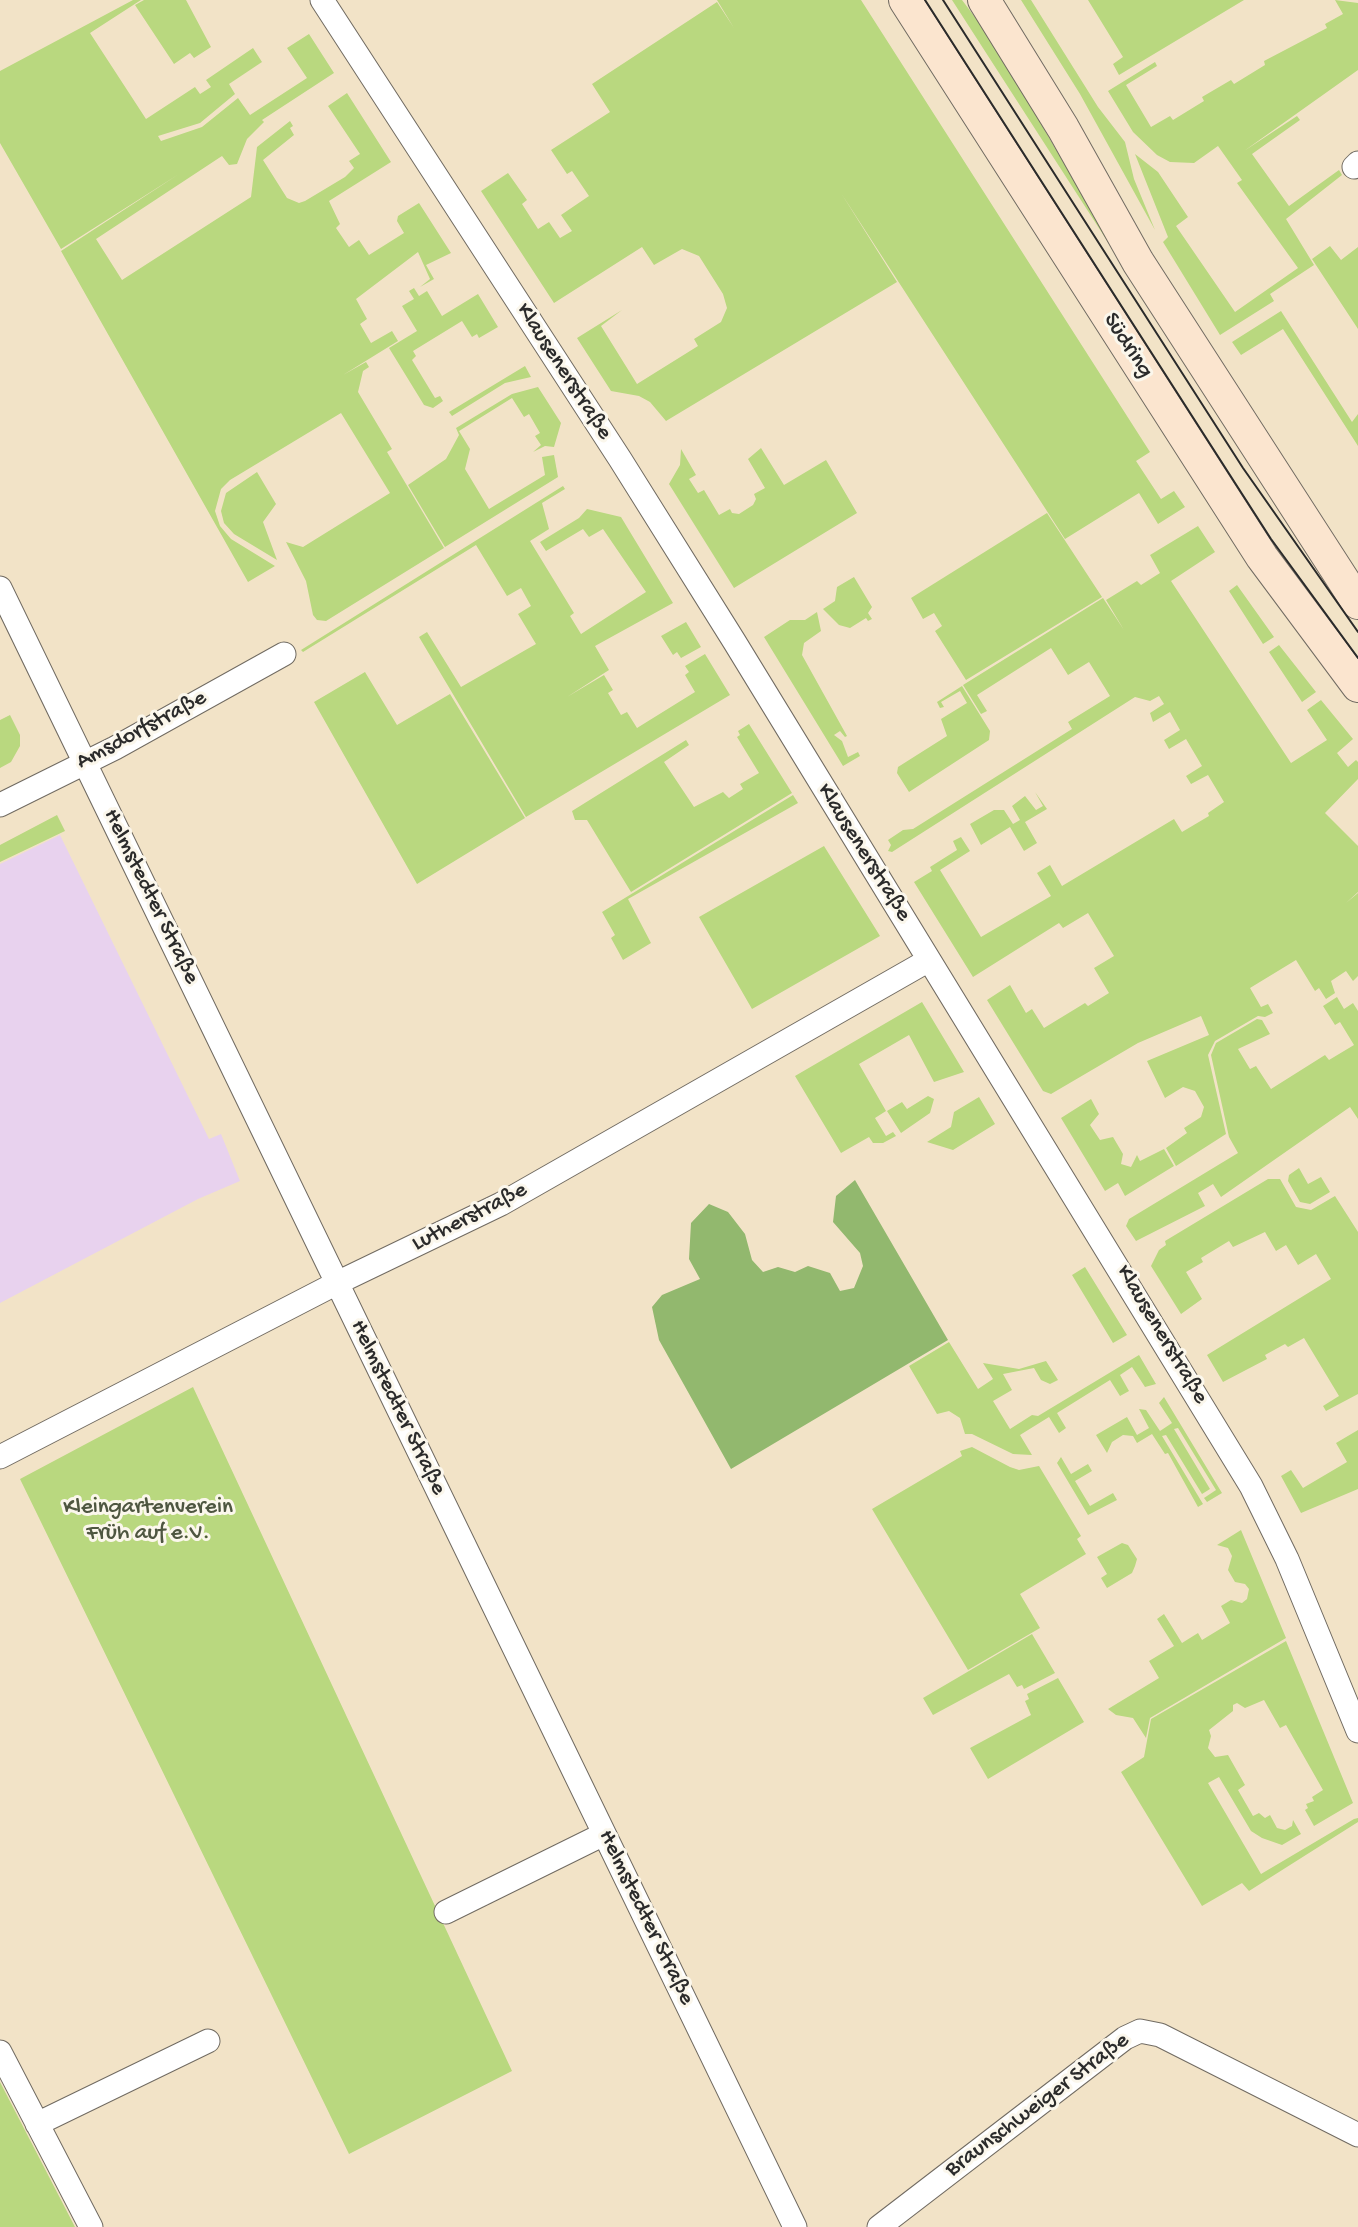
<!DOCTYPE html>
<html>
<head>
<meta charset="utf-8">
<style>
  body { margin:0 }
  canvas { display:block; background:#f2e3c7 }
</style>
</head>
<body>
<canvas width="1358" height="2227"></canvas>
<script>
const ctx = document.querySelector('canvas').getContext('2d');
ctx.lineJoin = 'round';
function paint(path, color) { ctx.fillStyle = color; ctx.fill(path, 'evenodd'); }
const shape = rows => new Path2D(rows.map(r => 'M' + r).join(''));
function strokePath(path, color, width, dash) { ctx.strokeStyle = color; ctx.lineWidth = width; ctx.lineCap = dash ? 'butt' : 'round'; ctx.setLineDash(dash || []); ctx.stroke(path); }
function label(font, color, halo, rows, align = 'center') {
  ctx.font = font + ' "Gochi Hand",sans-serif'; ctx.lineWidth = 6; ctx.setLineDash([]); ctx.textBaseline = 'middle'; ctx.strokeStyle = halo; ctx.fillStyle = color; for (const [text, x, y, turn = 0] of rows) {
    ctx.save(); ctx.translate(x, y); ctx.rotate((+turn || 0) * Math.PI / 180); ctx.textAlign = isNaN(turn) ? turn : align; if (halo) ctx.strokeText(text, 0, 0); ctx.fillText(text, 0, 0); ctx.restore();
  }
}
paint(shape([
  [60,835,209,1139,221,1134,240,1181,198,1199,0,1303,0,864]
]), '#e8d2ee');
paint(shape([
  [133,0,141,0,90,33,146,119,195,87,200,94,211,87,206,80,253,48,262,62,229,84,235,94,200,123,158,136,161,141,202,127,238,98,250,115,307,78,287,48,309,34,334,73,262,120,264,122,247,139,237,164,229,165,222,156,96,239,122,280,251,197,257,147,290,121,293,126,290,128,294,135,263,160,287,198,299,203,305,201,345,177,354,168,349,161,360,154,328,106,347,93,391,162,329,201,340,224,336,228,349,247,359,240,369,255,404,233,397,221,398,216,419,203,451,253,426,265,434,279,420,287,430,279,418,252,356,299,367,319,360,324,371,343,392,331,398,341,343,375,366,362,369,367,363,371,358,392,392,449,387,452,444,548,326,621,317,620,313,615,306,581,286,542,303,547,390,493,341,413,230,480,221,489,215,511,220,526,231,539,275,566,248,582,61,251,179,174,61,249,0,143,0,71],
  [144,0,186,0,211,47,194,58,190,53,174,64,135,5],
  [717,0,861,0,1150,452,1136,461,1161,499,1174,491,1185,507,1158,524,1139,493,1065,539,841,193,897,282,666,421,650,402,639,396,611,391,577,338,622,310,601,326,637,384,698,346,694,339,721,322,727,308,723,294,699,256,682,249,654,265,642,247,554,303,481,191,508,173,527,200,522,204,538,229,549,222,560,238,572,231,561,215,589,196,572,171,567,174,551,150,610,112,592,84,717,2,734,28],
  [952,0,962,0,993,41,1124,267],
  [1021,0,1031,0,1098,107,1125,142,1134,179,1155,230,1080,94],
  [1088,0,1244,0,1119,75,1113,64,1123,57],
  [1335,0,1358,3,1358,70,1244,151,1297,116,1300,120,1252,154,1289,206,1339,170,1342,175,1286,219,1314,265,1270,294,1274,301,1220,335,1163,242,1168,237,1135,154,1158,172,1188,217,1176,226,1235,312,1298,268,1237,183,1242,180,1218,146,1194,163,1170,162,1157,155,1133,132,1108,91,1155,62,1157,66,1126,85,1151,127,1170,116,1173,120,1204,101,1202,97,1231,80,1234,84,1265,65,1264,61,1327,28,1325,24,1343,14],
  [1330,246,1341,260,1358,247,1358,329,1312,259],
  [414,288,419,296,427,291,442,316,478,294,498,327,479,338,477,334,472,337,462,321,413,351,416,356,412,360,435,398,440,396,443,401,433,408,424,405,389,348,417,331,402,306,414,299,409,291],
  [1281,311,1352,422,1358,414,1358,446,1283,329,1241,355,1232,342],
  [525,366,531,377,505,383,452,416,449,412],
  [538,387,561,423,554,447,545,446,533,452,541,445,535,436,540,433,529,414,524,417,512,398,459,431,470,449,465,469,489,509,545,475,542,457,554,455,558,477,445,547,408,485,446,459,459,435,456,428,512,394],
  [761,448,784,485,826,460,857,513,734,588,669,484,680,465,681,449,696,475,689,479,698,493,704,490,719,515,730,509,732,513,739,514,753,505,756,499,754,494,765,488,748,459],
  [257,472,276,504,263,522,277,560,234,534,224,523,221,511,226,493],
  [563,486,565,489,542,503,549,529,530,541,574,613,570,616,581,634,646,592,603,529,589,537,583,529,546,551,540,542,579,518,587,509,621,517,673,603,595,646,609,670,567,697,604,675,613,690,608,693,621,715,627,712,637,728,695,692,685,675,689,672,685,666,705,654,730,695,526,817,419,637,427,632,461,687,536,644,518,614,531,606,521,588,507,596,476,545,303,652,301,650],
  [1047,513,1102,597,966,680,935,631,942,626,934,613,923,619,911,598],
  [1198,526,1215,552,1171,581,1291,763,1327,740,1307,710,1321,700,1353,739,1337,753,1348,767,1356,760,1358,762,1358,779,1325,813,1358,846,1358,892,1346,903,1358,893,1358,976,1353,981,1346,971,1331,981,1335,993,1326,999,1319,988,1315,991,1296,960,1250,988,1261,1007,1268,1004,1273,1013,1265,1017,1258,1016,1215,1041,1208,1055,1226,1134,1176,1166,1166,1148,1187,1133,1184,1128,1201,1117,1204,1107,1195,1091,1183,1087,1165,1098,1147,1061,1209,1035,1201,1016,1138,1043,1051,1094,1043,1091,987,1000,1010,985,1026,1013,1032,1009,1044,1028,1085,1003,1088,1006,1109,993,1094,968,1114,956,1088,913,1063,928,1059,923,973,977,914,882,932,871,930,867,957,850,953,841,961,837,970,851,940,870,981,937,1051,896,1037,873,1050,865,1062,886,1174,819,1182,832,1209,816,1208,813,1224,802,1208,775,1191,784,1186,776,1202,766,1186,739,1169,749,1164,740,1180,730,1170,712,1153,722,1150,713,1164,704,1159,696,1150,701,1135,697,892,852,888,851,891,845,888,840,903,830,913,829,1072,729,1068,722,1110,696,1089,662,1068,675,1051,648,977,695,987,711,981,714,963,685,1103,598,1124,630,1106,600,1137,581,1141,585,1160,573,1150,555],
  [854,577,872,607,868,613,872,619,868,621,866,618,850,628,839,625,823,609,835,601,837,587],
  [1237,585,1274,637,1263,644,1229,591],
  [817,612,821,631,804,643,802,655,847,736,845,737,840,731,834,735,842,741,848,757,858,752,860,756,843,766,764,637,790,620,805,620],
  [686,622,701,647,681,658,677,652,673,655,661,636],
  [1279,645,1316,692,1302,702,1269,652],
  [365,672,397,725,450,694,525,818,417,884,314,702],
  [962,686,990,731,989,740,909,792,897,773,898,767,947,736,941,719,967,703,960,691,941,702,944,707,940,708,937,702],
  [10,715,20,735,20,746,11,762,0,768,0,720],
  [749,724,792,793,631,892,587,820,575,820,572,811,686,740,689,745,664,762,694,807,723,792,729,798,743,789,740,784,759,773,737,737,740,735,738,731],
  [1035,792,1047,809,1025,822,1037,843,1024,851,1010,827,981,845,970,824,994,810,1004,810,1013,824,1020,820,1012,806,1025,796,1036,810,1043,806],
  [793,795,798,803,628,899,651,943,623,960,611,938,615,935,602,912],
  [57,815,65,831,0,862,0,845],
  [824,846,880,936,752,1009,699,917],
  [1337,997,1344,1009,1353,1003,1358,1011,1358,1119,1350,1107,1221,1197,1213,1184,1198,1193,1205,1206,1136,1241,1126,1226,1129,1219,1238,1153,1229,1137,1211,1055,1216,1043,1257,1019,1262,1020,1270,1034,1238,1049,1250,1069,1256,1066,1271,1089,1325,1055,1329,1060,1354,1045,1340,1022,1335,1025,1323,1006],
  [922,1002,964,1072,934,1082,909,1035,859,1064,886,1111,875,1118,886,1136,893,1132,896,1136,883,1143,873,1143,869,1137,841,1153,795,1076],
  [928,1096,934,1099,930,1113,901,1133,887,1111,902,1102,907,1109],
  [979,1097,995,1124,953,1150,927,1142,951,1127,954,1112],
  [1091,1099,1099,1114,1090,1125,1100,1140,1113,1137,1123,1154,1121,1164,1131,1167,1137,1155,1140,1161,1164,1149,1174,1166,1125,1196,1118,1183,1105,1191,1061,1118],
  [1299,1168,1308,1184,1321,1177,1330,1192,1310,1204,1300,1202,1288,1181,1289,1175],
  [1268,1179,1280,1179,1296,1207,1311,1210,1335,1196,1358,1232,1358,1394,1326,1411,1323,1406,1339,1396,1304,1338,1288,1347,1285,1344,1265,1355,1267,1359,1223,1382,1207,1355,1331,1279,1316,1254,1298,1265,1286,1245,1276,1251,1265,1232,1233,1247,1229,1241,1201,1258,1203,1262,1186,1272,1202,1299,1181,1314,1151,1266,1159,1250,1166,1245,1165,1241],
  [1085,1267,1127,1335,1113,1343,1072,1275],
  [949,1342,978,1389,993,1379,983,1363,1019,1369,1046,1361,1058,1380,1050,1384,1041,1380,1034,1368,1003,1374,1012,1390,993,1401,1010,1429,1032,1415,1038,1416,1139,1355,1156,1384,1145,1387,1132,1367,1120,1375,1129,1391,1120,1396,1110,1380,1057,1413,1066,1428,1059,1433,1049,1417,1020,1435,1032,1455,1013,1454,972,1434,965,1434,960,1418,949,1411,937,1414,909,1366],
  [193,1387,512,2071,349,2154,20,1479],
  [1164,1397,1222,1493,1207,1502,1204,1498,1216,1490,1178,1428,1174,1429,1210,1489,1202,1494,1166,1435,1162,1436,1203,1504,1198,1507,1168,1453,1165,1454,1152,1434,1137,1443,1133,1436,1123,1435,1112,1442,1107,1453,1096,1435,1127,1417,1137,1435,1149,1428,1139,1409,1146,1410,1160,1431,1172,1423,1159,1403],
  [1358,1430,1358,1489,1301,1513,1281,1476,1291,1470,1303,1488,1347,1462,1336,1443],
  [972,1447,1010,1467,1019,1470,1039,1466,1081,1536,1077,1539,1086,1554,1020,1594,1040,1628,968,1670,872,1509,962,1456,960,1451],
  [1061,1457,1071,1474,1088,1464,1092,1471,1075,1481,1090,1506,1113,1493,1117,1500,1088,1515,1057,1463],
  [1241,1530,1286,1638,1150,1718,1146,1738,1133,1718,1116,1715,1108,1709,1159,1678,1149,1661,1174,1646,1157,1619,1164,1614,1182,1643,1198,1633,1202,1640,1230,1623,1221,1606,1231,1600,1242,1603,1247,1599,1249,1589,1245,1584,1235,1582,1228,1570,1232,1556,1228,1548,1217,1545],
  [1122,1543,1128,1545,1137,1559,1135,1566,1132,1573,1107,1588,1101,1578,1107,1574,1097,1557],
  [1032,1634,1055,1673,1024,1689,1022,1685,1017,1687,1009,1674,933,1715,923,1698],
  [1286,1641,1353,1803,1314,1826,1305,1810,1308,1808,1306,1804,1314,1801,1312,1797,1323,1790,1286,1725,1280,1728,1264,1700,1245,1708,1237,1703,1233,1705,1233,1711,1209,1730,1211,1736,1208,1748,1215,1757,1228,1755,1245,1785,1238,1790,1253,1816,1259,1813,1265,1818,1270,1815,1277,1828,1285,1830,1292,1826,1293,1820,1301,1834,1282,1845,1262,1838,1251,1831,1219,1777,1208,1783,1261,1874,1354,1819,1358,1818,1358,1822,1249,1891,1242,1883,1202,1906,1121,1772,1144,1757,1151,1719],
  [1058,1678,1084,1722,988,1779,970,1748,1031,1715,1025,1701,1029,1699,1027,1694],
  [0,2082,75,2227,0,2227]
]), '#b9d87f');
paint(shape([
  [855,1180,948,1340,731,1469,659,1340,652,1307,662,1295,700,1279,689,1259,691,1223,709,1204,728,1212,745,1234,752,1260,763,1272,778,1267,795,1272,808,1266,830,1273,840,1291,854,1288,863,1266,860,1253,833,1222,836,1196]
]), '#92b86e');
const minor = shape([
  [322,0,620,459,734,641,1251,1486,1287,1559,1358,1731],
  [1354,167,1358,163],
  [0,588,795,2227],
  [0,805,115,748,284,654],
  [0,1457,337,1283,501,1204,929,960],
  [446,1912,604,1834],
  [0,2052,91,2227],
  [37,2124,208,2041],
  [879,2227,1125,2038,1140,2031,1160,2035,1358,2135]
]);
const secondary = shape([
  [905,0,1262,557,1358,686],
  [984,0,1063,128,1138,262,1358,603]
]);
strokePath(minor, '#716b62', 25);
strokePath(secondary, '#716b62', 34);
strokePath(minor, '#fff', 23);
strokePath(secondary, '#fbe5cf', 32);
strokePath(shape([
  [925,0,1271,539,1358,658],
  [943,0,1243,468,1358,632]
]), '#2b2b2b', 2);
label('23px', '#2b2b2b', '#fbf7ec', [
  ["Südring",1127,346,57],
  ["Klausenerstraße",563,372,57],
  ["Amsdorfstraße",142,731,-28],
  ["Klausenerstraße",863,853,58],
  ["Helmstedter Straße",150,897,64],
  ["Lutherstraße",470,1218,-27],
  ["Klausenerstraße",1161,1335,59],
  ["Helmstedter Straße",397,1408,64],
  ["Helmstedter Straße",645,1918,64],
  ["Braunschweiger Straße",1038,2106,-37]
]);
label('23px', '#4e5640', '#fbf7ec', [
  ["Kleingartenverein",148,1508],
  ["Früh auf e.V.",148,1534]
]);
</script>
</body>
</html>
